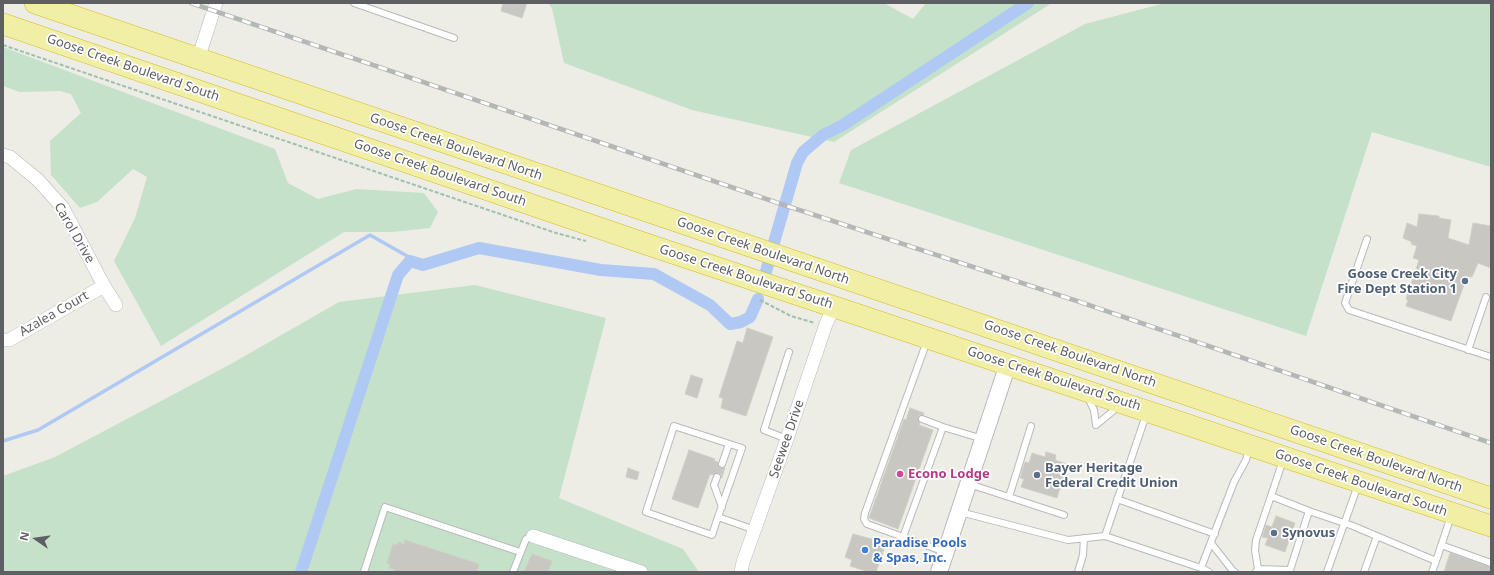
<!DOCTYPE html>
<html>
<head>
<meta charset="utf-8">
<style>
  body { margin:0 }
  #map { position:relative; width:1494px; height:575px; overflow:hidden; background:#edede5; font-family:"Noto Sans",sans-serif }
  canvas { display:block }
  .frame { position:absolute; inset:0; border:4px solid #5d5f63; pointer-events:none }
  .north { position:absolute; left:16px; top:519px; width:40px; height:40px; -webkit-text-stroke:3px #fff; paint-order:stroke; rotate:283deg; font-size:11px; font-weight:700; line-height:16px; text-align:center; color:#5d5f63 }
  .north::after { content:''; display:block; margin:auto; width:14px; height:18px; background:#5d5f63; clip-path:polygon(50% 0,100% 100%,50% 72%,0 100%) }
</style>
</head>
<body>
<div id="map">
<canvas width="1494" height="575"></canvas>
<div class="frame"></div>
<div class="north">N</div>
</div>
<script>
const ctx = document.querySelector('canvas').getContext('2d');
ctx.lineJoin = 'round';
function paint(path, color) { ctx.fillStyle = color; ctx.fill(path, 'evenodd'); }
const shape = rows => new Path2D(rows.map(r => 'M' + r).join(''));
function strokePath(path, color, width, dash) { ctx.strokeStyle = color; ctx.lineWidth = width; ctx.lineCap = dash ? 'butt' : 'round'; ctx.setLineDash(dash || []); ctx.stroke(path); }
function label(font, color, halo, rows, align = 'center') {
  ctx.font = font + ' "Noto Sans",sans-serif'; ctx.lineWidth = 3.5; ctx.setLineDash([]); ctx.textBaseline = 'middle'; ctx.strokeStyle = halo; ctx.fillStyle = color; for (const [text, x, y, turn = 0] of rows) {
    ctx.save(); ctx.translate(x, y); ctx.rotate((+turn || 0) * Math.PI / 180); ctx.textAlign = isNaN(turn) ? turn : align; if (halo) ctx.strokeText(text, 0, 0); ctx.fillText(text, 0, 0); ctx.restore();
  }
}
paint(shape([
  [548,3,884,3,913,19,926,3,1052,3,834,142,692,110,564,63,552,8],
  [1165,3,1491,3,1491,167,1372,132,1306,336,839,183,851,150,1085,24],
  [3,47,275,149,288,183,318,199,356,189,424,193,438,212,430,228,392,232,344,232,161,346,114,261,135,218,147,177,133,169,97,202,80,208,51,175,50,141,81,113,71,94,60,91,20,92,3,86],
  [475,285,606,318,559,498,683,549,699,572,3,572,3,476,55,457,229,365,339,302]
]), '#c5e1ca');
strokePath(shape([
  [3,441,38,430,370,235,423,265]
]), '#afc9f4', 3.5);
strokePath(shape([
  [773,246,797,163,803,152,823,135,843,125,1028,3],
  [766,272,768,264],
  [301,572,398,275,410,261,423,265,479,248,601,270,654,274,710,305,730,324,741,322,750,317,758,299]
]), '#afc9f4', 12);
const building = shape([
  [503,3,527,3,522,18,501,11,503,3],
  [1419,214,1439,216,1439,218,1451,220,1448,238,1469,245,1473,223,1491,226,1491,268,1478,263,1472,277,1467,276,1451,321,1406,306,1408,300,1406,299,1419,260,1413,258,1417,246,1411,244,1412,242,1403,238,1407,223,1417,227,1419,214],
  [747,328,773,337,746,416,721,408,723,398,719,397,737,341,743,343,747,328],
  [691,375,703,379,697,398,685,394,691,375],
  [910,408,924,413,923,415,919,415,918,418,920,423,919,425,933,430,898,529,869,518,904,419,906,420,910,408],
  [689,450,715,459,714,461,718,462,718,465,720,468,725,467,722,478,721,474,718,473,713,475,710,474,698,508,672,499,689,450],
  [1046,452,1056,455,1055,460,1067,464,1057,498,1021,487,1024,479,1020,478,1025,462,1029,463,1032,453,1045,457,1046,452],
  [628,468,639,472,637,480,626,477,628,468],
  [1276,516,1295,523,1285,552,1265,545,1268,538,1262,537,1266,525,1272,527,1276,516],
  [853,534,886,543,876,572,869,572,850,566,852,560,845,557,853,534],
  [405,540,479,564,477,572,395,572,395,570,389,568,390,564,387,563,393,544,397,545,398,542,404,544,405,540],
  [1450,553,1491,567,1491,572,1444,572,1450,553],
  [532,554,552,561,548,572,524,572,532,554]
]);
paint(building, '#c9c7c2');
strokePath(building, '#d1cfc4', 1);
const service = shape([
  [354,3,454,38],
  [1367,239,1345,303,1349,310,1491,357],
  [927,341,865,513,864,519,867,524,945,552],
  [1468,350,1486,297],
  [1088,398,1094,410,1096,425],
  [922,419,943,427],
  [1096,425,1118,407],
  [787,439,764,430,789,352],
  [722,464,729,444],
  [717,477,714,485,722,507],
  [969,484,1064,515],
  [1009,497,1031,426],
  [1117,499,1215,534],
  [1309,511,1353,526,1436,561,1451,516],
  [960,512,1068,540,1105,536,1146,415],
  [718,517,712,535,646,512,674,426,742,448,718,517,755,530],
  [1105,536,1201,568,1234,482,1246,460,1249,449],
  [903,537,943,427,983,439],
  [1211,543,1233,571,1235,572],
  [1441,545,1491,563],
  [1201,568,1209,572],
  [1258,569,1255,550,1256,540,1271,496],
  [364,572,385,507,520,552],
  [513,572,526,539,533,536],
  [1078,572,1083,555,1084,538],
  [1256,572,1258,569,1290,570,1309,511,1271,496,1283,460],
  [1327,572,1358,485],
  [1364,572,1377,536],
  [1432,572,1436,561]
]);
const minor = shape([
  [198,59,216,3],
  [3,155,10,157,38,180,63,208,104,286,116,305],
  [3,340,9,340,104,286],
  [533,536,641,572],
  [741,572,743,562,787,439,826,324,834,306]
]);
const tertiary = shape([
  [939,572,1008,364]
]);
const trunk = shape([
  [35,3,1491,498],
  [3,24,649,245,1491,526]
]);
strokePath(service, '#b7b9bd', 8);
strokePath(minor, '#b7b9bd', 14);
strokePath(tertiary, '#b7b9bd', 18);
strokePath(trunk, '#d5bc1e', 22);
strokePath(shape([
  [3,45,556,233,586,241],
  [760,300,791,316,815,323]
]), '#9ec0ad', 2, [4, 2]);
strokePath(service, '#fff', 6);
strokePath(minor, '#fff', 13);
strokePath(tertiary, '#fff', 16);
strokePath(trunk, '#f1eea6', 21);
const rail = shape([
  [191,3,781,204,1080,302,1491,443]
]);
strokePath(rail, '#b5b6b6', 4.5);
strokePath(rail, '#fff', 3, [9]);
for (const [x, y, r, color] of [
  [1465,281,4,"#5c6f8a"],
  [900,474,4,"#d1479c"],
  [1037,475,4,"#5c6f8a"],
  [1274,533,4,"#5c6f8a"],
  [865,550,4,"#3f7fe0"]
]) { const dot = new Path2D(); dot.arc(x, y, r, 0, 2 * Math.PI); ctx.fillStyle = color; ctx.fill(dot); strokePath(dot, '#fff', 1.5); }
label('13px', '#5d5f63', '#fff', [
  ["Goose Creek Boulevard South",133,68,19],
  ["Goose Creek Boulevard North",456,147,19],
  ["Goose Creek Boulevard South",440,173,19],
  ["Carol Drive",74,233,60],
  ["Goose Creek Boulevard North",763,251,19],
  ["Goose Creek Boulevard South",746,277,18],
  ["Azalea Court",54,314,-30],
  ["Goose Creek Boulevard North",1070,354,19],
  ["Goose Creek Boulevard South",1054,379,18],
  ["Seewee Drive",787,439,-71],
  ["Goose Creek Boulevard North",1376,459,19],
  ["Goose Creek Boulevard South",1361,483,19]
]);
label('bold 13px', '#4e5e75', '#fff', [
  ["Goose Creek City",1457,274,"right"],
  ["Fire Dept Station 1",1457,289,"right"],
  ["Bayer Heritage",1045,468],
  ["Federal Credit Union",1045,483],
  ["Synovus",1282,533]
], 'left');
label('bold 13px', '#b23c85', '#fff', [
  ["Econo Lodge",908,474]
], 'left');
label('bold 13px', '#366cbe', '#fff', [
  ["Paradise Pools",873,543],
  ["& Spas, Inc.",873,558]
], 'left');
</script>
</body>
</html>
